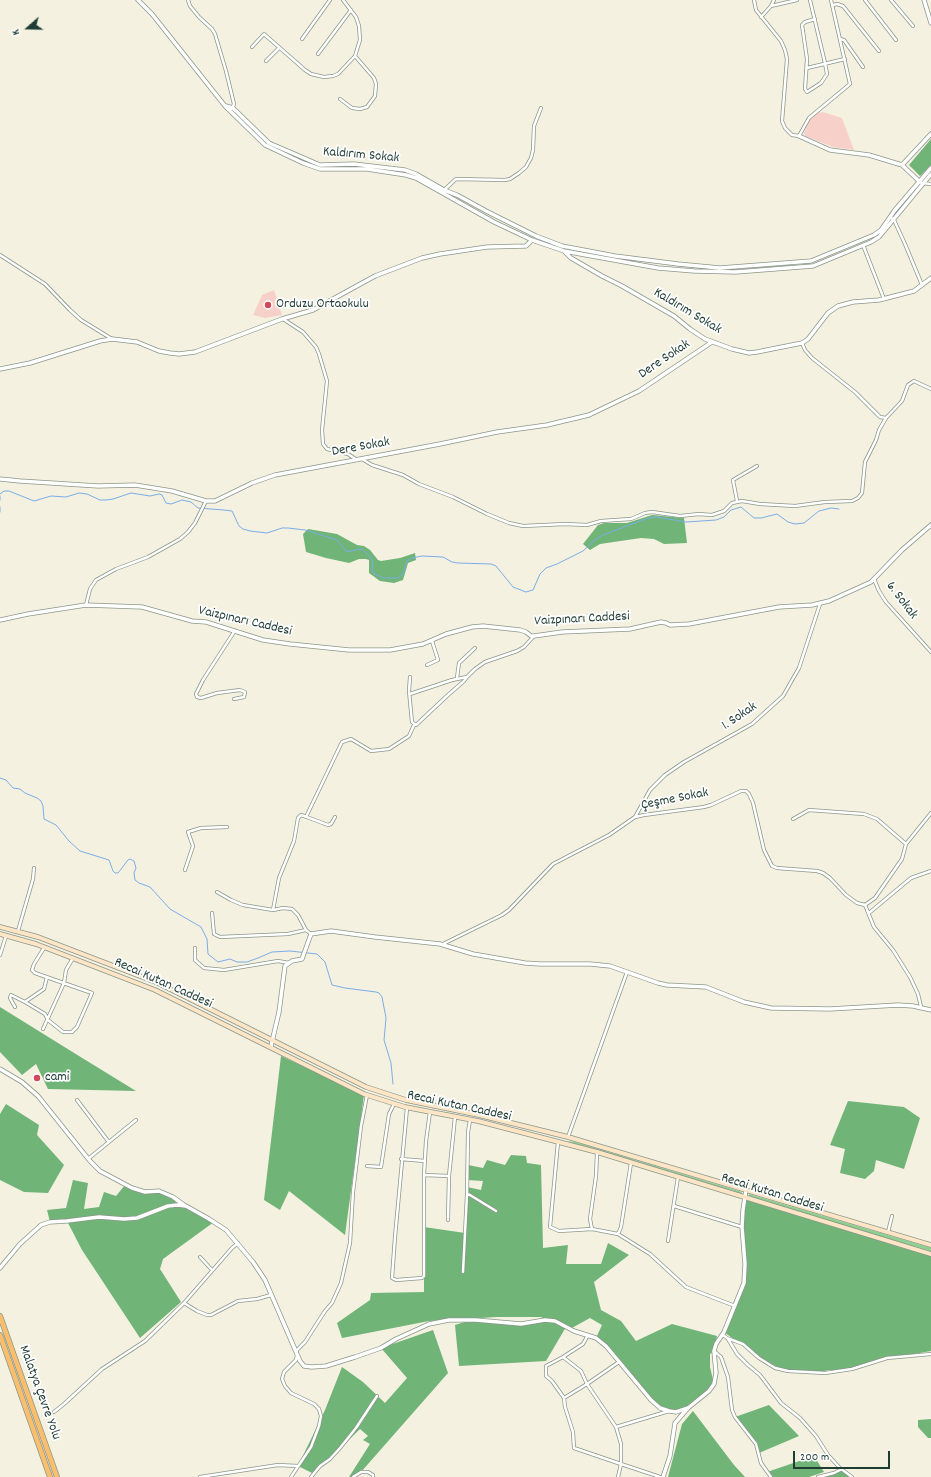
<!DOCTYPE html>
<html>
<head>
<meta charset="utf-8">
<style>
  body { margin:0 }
  #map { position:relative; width:931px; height:1477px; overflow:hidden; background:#f4f1e0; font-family:Dekko,sans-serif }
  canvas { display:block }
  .north { position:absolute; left:8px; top:8px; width:40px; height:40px; -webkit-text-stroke:3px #fff; paint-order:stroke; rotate:250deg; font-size:11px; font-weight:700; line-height:16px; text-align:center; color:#1f3d34 }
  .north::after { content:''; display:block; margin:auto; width:14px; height:18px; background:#1f3d34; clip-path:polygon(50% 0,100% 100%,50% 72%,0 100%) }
  .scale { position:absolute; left:793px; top:1451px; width:97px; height:18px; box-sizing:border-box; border:2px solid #1f3d34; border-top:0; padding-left:5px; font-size:12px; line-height:14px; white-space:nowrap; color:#1f3d34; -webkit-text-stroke:3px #fff; paint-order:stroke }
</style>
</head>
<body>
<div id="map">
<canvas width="931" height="1477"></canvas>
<div class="north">K</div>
<div class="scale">200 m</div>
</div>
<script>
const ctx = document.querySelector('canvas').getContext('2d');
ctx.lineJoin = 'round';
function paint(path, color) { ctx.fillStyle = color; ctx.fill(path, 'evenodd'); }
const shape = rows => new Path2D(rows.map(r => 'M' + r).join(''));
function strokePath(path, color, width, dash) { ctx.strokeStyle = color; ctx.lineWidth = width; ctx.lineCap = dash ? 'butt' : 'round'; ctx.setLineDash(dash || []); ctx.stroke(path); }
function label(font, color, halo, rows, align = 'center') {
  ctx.font = font + ' Dekko,sans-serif'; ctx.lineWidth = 3.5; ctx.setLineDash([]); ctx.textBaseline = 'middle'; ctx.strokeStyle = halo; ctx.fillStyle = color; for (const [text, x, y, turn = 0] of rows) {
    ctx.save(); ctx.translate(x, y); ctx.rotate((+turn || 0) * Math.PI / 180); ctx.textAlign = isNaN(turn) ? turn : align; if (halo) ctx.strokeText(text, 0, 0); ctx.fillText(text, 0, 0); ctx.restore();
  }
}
paint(shape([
  [823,112,842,118,854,150,833,147,805,136,804,133,809,120,818,113],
  [274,290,282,315,265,318,253,315,262,295]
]), '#f7d1c9');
paint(shape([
  [567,1141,575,1142,742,1192,741,1194,574,1144],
  [749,1194,931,1248,931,1251,749,1197]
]), '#8bd28c');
paint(shape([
  [931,139,931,165,920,176,909,165],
  [652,515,684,518,687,543,664,544,654,539,641,538,600,544,590,550,583,544,598,525,604,523,627,523],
  [308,529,337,534,357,545,364,546,370,550,378,560,381,561,400,558,415,553,416,560,408,563,403,580,394,583,380,581,369,573,369,560,366,559,359,559,349,563,326,558,306,552,303,534],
  [0,1007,79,1056,136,1091,48,1089,36,1064,22,1075,0,1052],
  [281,1056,364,1095,345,1235,289,1191,280,1210,264,1200],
  [848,1101,904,1107,920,1118,904,1169,876,1160,874,1171,865,1179,840,1173,845,1149,830,1145],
  [6,1104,39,1125,37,1135,64,1165,48,1193,24,1192,0,1180,0,1114],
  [511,1155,526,1156,527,1163,541,1165,543,1248,568,1245,566,1264,601,1264,608,1243,629,1255,594,1282,601,1310,621,1321,636,1341,672,1324,717,1336,714,1351,710,1354,710,1367,714,1384,694,1403,676,1412,656,1404,606,1346,596,1338,602,1325,590,1318,570,1329,566,1327,546,1361,459,1366,455,1325,471,1320,516,1324,546,1320,541,1317,497,1317,429,1321,342,1338,337,1323,370,1300,371,1293,424,1292,424,1227,465,1233,467,1187,481,1190,483,1181,467,1180,468,1165,483,1168,487,1160,505,1165],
  [73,1180,88,1183,84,1209,99,1207,104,1192,116,1196,125,1185,145,1192,159,1191,173,1197,177,1205,186,1206,214,1222,163,1259,160,1269,181,1302,140,1338,82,1250,67,1221,50,1222,47,1210,66,1208],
  [744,1197,931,1254,931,1351,897,1357,843,1370,829,1370,815,1373,803,1370,784,1370,759,1358,724,1332,738,1295,744,1275,742,1227],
  [433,1330,448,1373,361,1472,355,1477,349,1477,370,1444,363,1440,368,1436,360,1429,314,1474,298,1466,325,1410,342,1367,363,1382,385,1403,407,1378,381,1348],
  [769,1405,799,1436,759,1453,756,1444,735,1417],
  [693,1411,734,1465,745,1477,668,1477,682,1424],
  [931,1419,931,1438,928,1438,918,1427,918,1420],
  [814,1456,824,1472,809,1477,771,1477,767,1472],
  [840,1468,852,1477,818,1477,834,1473]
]), '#70b478');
strokePath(shape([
  [0,494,4,491,9,491,34,501,51,496,66,497,79,493,87,494,100,500,106,500,113,499,131,493,150,496,159,494,162,495,166,503,171,504,182,500,191,502,198,508,224,510,232,511,239,526,243,529,250,531,267,533,282,528,288,528,305,530,337,540,347,552,360,549,363,550,370,556,373,563,372,569,374,574,384,578,398,578,403,574,407,561,412,558,422,556,443,557,452,562,458,563,491,564,496,566,513,587,526,592,533,590,540,574,546,568,557,564,583,551,596,539,603,535,648,518,657,517,686,522,716,520,724,517,731,510,741,507,754,518,761,518,777,514,788,522,795,524,804,523,819,511,831,508,839,509],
  [0,496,0,500],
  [0,507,0,512],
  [0,778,6,780,13,788,20,789,25,793,37,798,41,801,43,806,44,819,56,825,69,841,80,851,109,860,113,871,115,873,118,873,128,860,130,859,134,861,136,868,134,873,135,880,139,883,150,887,170,909,201,927,207,939,208,954,218,962,230,959,237,962,247,962,258,958,272,952,290,951,317,954,325,962,332,985,345,988,376,992,379,993,382,997,386,1018,384,1040,391,1063,393,1084]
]), '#7bade7', 1);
const minor = shape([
  [188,0,190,6,199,17,212,29,215,34,226,71,234,104,232,109],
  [754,0,756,10,781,41,785,50,787,59,782,121,785,128,792,135,799,136,809,118,850,84,831,0],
  [810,0,825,63,827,74,821,83,807,92,805,89,807,59,802,25,805,22,815,19],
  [865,0,896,40],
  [891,0,913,26],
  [833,5,837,4,843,6,879,51],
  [771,6,774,0],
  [761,17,771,6,797,0],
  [302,39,330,0],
  [840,39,844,40,863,67],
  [252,47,264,34,305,70,311,74,324,77,333,76,338,74,355,56,360,40,359,26,356,17,343,0],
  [318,54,351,10],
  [266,61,279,48],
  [807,68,845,59],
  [340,99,352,108,360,109,367,107,375,96,376,84,374,78,355,56],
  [922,183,931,184],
  [443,191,456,179,505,180,510,179,519,173,526,167,531,158,533,150,534,126,541,108],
  [890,217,894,220,905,244,922,285],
  [863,245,884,299],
  [0,255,45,284,70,310,81,320,112,339],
  [283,319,303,332,316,347,319,354,327,381,322,430,323,444,327,449,348,454,357,460],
  [802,343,805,350,812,358,855,392,880,417,886,418],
  [362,459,372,465,403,475,419,484,453,497,487,514,509,523,523,526,565,524,587,525,601,521,631,519,645,513,652,512,680,516,699,514,712,515,724,511,732,503,742,501,760,504,795,506,825,502,852,501,858,498,862,493,865,462,876,440,879,430,886,418,902,401,908,385,914,381,931,389],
  [737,501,733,480,757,466],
  [874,579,879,591,886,602,931,652],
  [86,605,90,589,96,580,116,569,148,557,180,539,188,532,195,523,206,501],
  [427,665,438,660,432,641],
  [410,677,409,691,412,722,416,725,448,695,464,681,467,677,452,680,410,694],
  [467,677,475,669,485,662,517,651,524,647,534,636],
  [457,678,459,663,475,648],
  [234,699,244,697,245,692,240,690,217,693,201,698,197,697,196,694,203,680,234,632],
  [306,817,342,742,351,739,371,751,389,749,409,736,414,725],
  [635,817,650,790,665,775,684,762,752,724,783,696,799,668,820,604],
  [793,819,809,810,864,814,877,819,906,844],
  [185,870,193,846,188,832,201,828,227,827],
  [217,892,231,900,243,905,273,910,283,908,292,909,298,915,306,930,311,934],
  [865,905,874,927,893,950,910,977,918,994,921,1007],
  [273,910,279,878,294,841,298,818,301,815,304,816,328,825,331,824,335,817],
  [212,913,214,934,220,937,288,934,306,930],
  [869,913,911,878,931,871],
  [18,931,33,879,34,868],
  [443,944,502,915,509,910,553,864,609,835,635,817,644,815,704,807,711,805,741,791,746,791,749,794,753,803,764,850,772,866,777,868,817,871,823,873,830,878,846,895,857,903,865,905,875,898,902,859,906,844,931,813],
  [195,948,195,960,204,968,224,970,278,961,289,963],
  [0,955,6,936],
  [25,1002,44,989,47,977],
  [15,1007,10,998,11,995,25,1002,45,1014,48,1020,63,1032,72,1032,77,1027,92,993,35,973,32,970,34,964,44,948],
  [43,1029,64,983,66,970,73,958],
  [77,1100,108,1141],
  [407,1108,395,1237,392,1278,396,1280,422,1278,424,1276,424,1175,426,1141,430,1112],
  [568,1137,627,972],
  [558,1142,550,1227,559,1231,592,1229,618,1234,650,1254,686,1287,735,1306],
  [88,1159,136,1120],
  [401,1159,425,1161],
  [367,1166,381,1167,389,1114,394,1104],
  [424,1175,449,1176,455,1117],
  [467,1194,470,1195,496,1211],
  [674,1206,742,1227],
  [448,1220,449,1176],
  [592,1229,590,1219,596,1176,597,1153],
  [888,1232,892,1216],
  [618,1234,621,1227,631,1163],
  [668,1241,678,1177],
  [200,1257,212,1270],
  [463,1272,467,1194,468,1132,470,1120],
  [184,1303,232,1248,238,1243],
  [723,1335,727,1338,743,1344,759,1358,775,1368,788,1371,825,1373,852,1369,887,1358,931,1354],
  [728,1339,737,1354,748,1365,760,1375,781,1403,800,1418,816,1436,828,1455,840,1468,852,1477],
  [296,1351,305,1342,325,1311,332,1303,341,1283,350,1243,353,1192,361,1126,367,1095],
  [714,1351,721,1357,728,1377,732,1410,735,1417,756,1444,761,1463,771,1477],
  [563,1357,581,1371,587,1384,564,1398,552,1381,546,1376,546,1366,563,1357],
  [563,1357,583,1344,588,1335],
  [619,1362,587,1384,616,1427,669,1411],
  [564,1398,565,1407,573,1432,574,1448,621,1464,621,1444,616,1427],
  [54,1412,64,1404,102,1369,145,1341,184,1303,197,1311,207,1315,211,1315,238,1301,257,1299,271,1295],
  [200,1477,278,1465,298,1466],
  [291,1477,311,1447,319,1426,321,1416,319,1409,314,1404,291,1393,285,1386,282,1379,284,1372,296,1360,297,1355],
  [311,1477,320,1466,330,1459,340,1448,356,1428,377,1396],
  [353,1477,361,1472,368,1472,373,1475,373,1477],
  [618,1477,621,1464,660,1477],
  [818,1477,834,1473,842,1469]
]);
const tertiary = shape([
  [138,0,152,14,225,106,265,145,303,163,320,169,367,169,406,175,416,178,494,222,532,240,564,251,658,268,694,271,736,272,813,266,871,242,879,237,931,174],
  [924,0,931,23],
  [226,106,233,108,269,143,320,165,354,164,405,170,416,174,444,190,457,195,488,212,536,236,562,246,615,256,678,264,720,268,811,261,874,235,881,230,895,210,931,168],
  [799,136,830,150,869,155,902,165,920,182],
  [902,165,931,134],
  [565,252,571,258,602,276,622,286,674,316,690,329,705,339,732,349,749,353,757,352,802,343,808,339,828,313,838,306,853,302,879,300,914,291,931,278],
  [0,369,30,363,100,341,112,339,137,342,159,351,170,353,179,354,195,352,282,319,313,310,375,276,422,258,440,254,487,247,526,246,532,240],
  [0,479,20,481,98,486,135,485,172,491,206,501,215,501,252,483,275,475,440,444,497,432,547,425,589,415,639,391,712,342],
  [0,620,28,614,86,605,142,607,192,621,206,622,263,640,290,644,349,650,390,650,423,644,446,634,472,627,483,626,520,630,526,632,531,636,534,636,562,632,630,629,661,622,666,623,670,625,689,624,779,607,812,605,829,601,871,582,902,550,931,525],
  [271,1046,279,1012,285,966,292,961,302,959,311,934,331,931,375,937,440,944,473,954,525,963,540,964,590,964,610,966,658,983,667,985,706,987,744,1002,771,1008,830,1009,898,1005,913,1006,931,1010],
  [0,1069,22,1082,38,1096,90,1161,100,1171,132,1188,145,1192,159,1191,173,1197,184,1205],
  [0,1268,20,1244,41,1225,50,1222,67,1221,99,1217,124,1219,137,1218,168,1206,177,1205,186,1206,209,1219,226,1230,253,1262,265,1280,300,1361,304,1366,312,1367,326,1366,355,1357,381,1348,396,1339,429,1324,449,1320,476,1320,521,1324,545,1320,555,1321,574,1331,596,1338,606,1346,651,1400,660,1408,669,1411,676,1412,688,1408],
  [663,1477,670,1456,675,1423,688,1408,709,1391,714,1384,716,1373,714,1351,716,1344,724,1332,744,1283,745,1264,742,1227,743,1210,746,1190]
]);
const secondary = shape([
  [0,927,38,937,158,983,366,1087,406,1100,479,1115,568,1137,931,1245],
  [0,934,36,944,155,990,364,1094,405,1107,478,1121,597,1152,931,1254]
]);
const trunk = shape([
  [0,1316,57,1477],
  [0,1335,50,1477]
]);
strokePath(minor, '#8a978a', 4);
strokePath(tertiary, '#8a978a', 5);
strokePath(secondary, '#8a978a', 5.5);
strokePath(trunk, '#8a978a', 6);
strokePath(minor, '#fff', 2.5);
strokePath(tertiary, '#fff', 3.5);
strokePath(secondary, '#fde5c5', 4);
strokePath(trunk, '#fabe6d', 4.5);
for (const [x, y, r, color] of [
  [268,305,4,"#d1495b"],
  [37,1078,4,"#d1495b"]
]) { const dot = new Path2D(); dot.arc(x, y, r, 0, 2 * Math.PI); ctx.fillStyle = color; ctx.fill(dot); strokePath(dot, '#fff', 1.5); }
label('14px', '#1f3d34', '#fff', [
  ["Kaldırım Sokak",361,156,5],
  ["Kaldırım Sokak",687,312,31],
  ["Dere Sokak",665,360,-34],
  ["Dere Sokak",361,448,-10],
  ["6. Sokak",901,601,53],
  ["Vaizpınarı Caddesi",582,620,-3],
  ["Vaizpınarı Caddesi",245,622,13],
  ["1. Sokak",740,717,-34],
  ["Çeşme Sokak",675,800,-11],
  ["Recai Kutan Caddesi",163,984,24],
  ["Recai Kutan Caddesi",459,1107,12],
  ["Recai Kutan Caddesi",772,1194,17],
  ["Malatya Çevre Yolu",39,1393,70]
]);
label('14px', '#1f3d34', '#fff', [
  ["Orduzu Ortaokulu",276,305],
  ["cami",45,1078]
], 'left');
</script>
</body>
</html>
